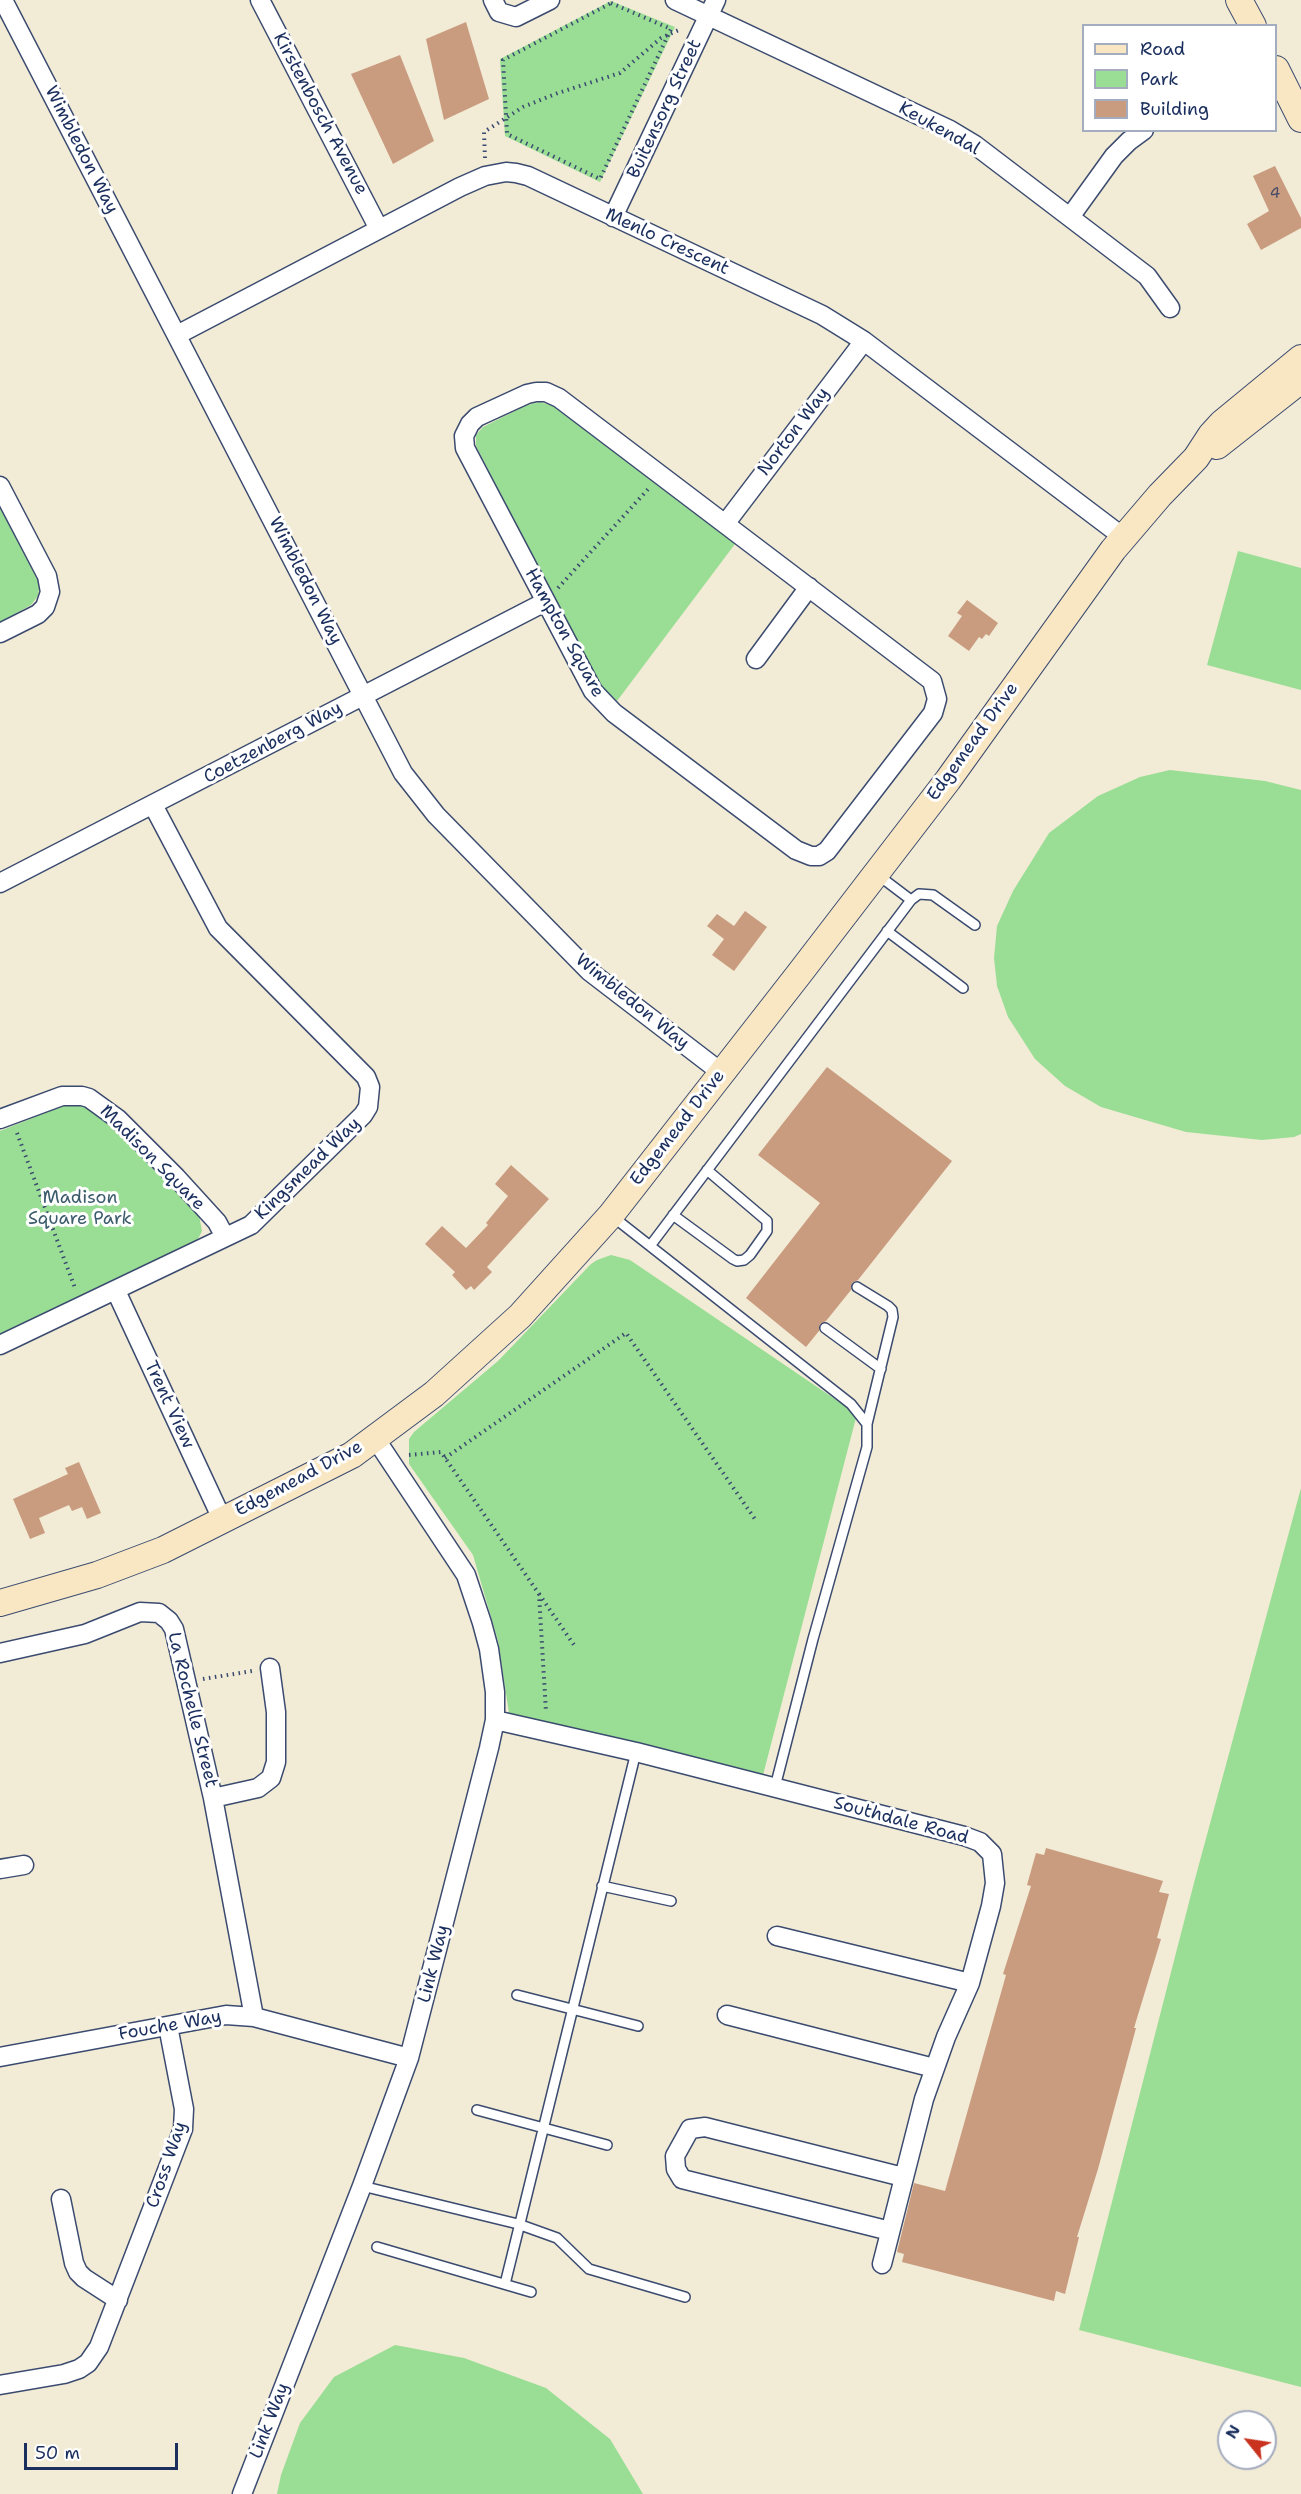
<!DOCTYPE html>
<html>
<head>
<meta charset="utf-8">
<style>
  body { margin:0 }
  #map { position:relative; width:1301px; height:2494px; overflow:hidden; background:#f2ebd5; font-family:"Shantell Sans",sans-serif }
  canvas { display:block }
  .legend { position:absolute; left:1082px; top:24px; width:195px; height:108px; box-sizing:border-box; background:#fff; border:2px solid #a4acbf; margin:0; padding:8px 10px; list-style:none; font-size:18px; color:#1b2f5e }
  .legend li { display:flex; align-items:center; gap:12px; height:30px }
  .legend b { width:30px; border:2px solid #a4acbf }
  .north { position:absolute; left:1217px; top:2410px; width:60px; height:60px; box-sizing:border-box; background:#fff; border:2px solid #a4acbf; border-radius:50%; rotate:300deg; font-size:16px; font-weight:700; line-height:24px; text-align:center; color:#1b2f5e }
  .north::after { content:''; display:block; margin:auto; width:21px; height:27px; background:#c8321e; clip-path:polygon(50% 0,100% 100%,50% 72%,0 100%) }
  .scale { position:absolute; left:24px; top:2443px; width:154px; height:27px; box-sizing:border-box; border:3px solid #1b2f5e; border-top:0; padding-left:8px; font-size:18px; line-height:21px; white-space:nowrap; color:#1b2f5e; -webkit-text-stroke:4px #fff; paint-order:stroke }
</style>
</head>
<body>
<div id="map">
<canvas width="1301" height="2494"></canvas>
<ul class="legend">
<li><b style="height:8px;background:#f9e7c3"></b>Road</li>
<li><b style="height:16px;background:#9ade95"></b>Park</li>
<li><b style="height:16px;background:#c99c80"></b>Building</li>
</ul>
<div class="north">N</div>
<div class="scale">50 m</div>
</div>
<script>
const ctx = document.querySelector('canvas').getContext('2d');
ctx.lineJoin = 'round';
function paint(path, color) { ctx.fillStyle = color; ctx.fill(path, 'evenodd'); }
const shape = rows => new Path2D(rows.map(r => 'M' + r).join(''));
function strokePath(path, color, width, dash) { ctx.strokeStyle = color; ctx.lineWidth = width; ctx.lineCap = dash ? 'butt' : 'round'; ctx.setLineDash(dash || []); ctx.stroke(path); }
function label(font, color, halo, rows, align = 'center') {
  ctx.font = font + ' "Shantell Sans",sans-serif'; ctx.lineWidth = 6; ctx.setLineDash([]); ctx.textBaseline = 'middle'; ctx.strokeStyle = halo; ctx.fillStyle = color; for (const [text, x, y, turn = 0] of rows) {
    ctx.save(); ctx.translate(x, y); ctx.rotate((+turn || 0) * Math.PI / 180); ctx.textAlign = isNaN(turn) ? turn : align; if (halo) ctx.strokeText(text, 0, 0); ctx.fillText(text, 0, 0); ctx.restore();
  }
}
paint(shape([
  [611,1,675,27,600,182,505,136,500,59],
  [540,402,553,406,735,544,617,701,603,688,593,674,476,446,476,435,483,427,527,405],
  [0,508,38,581,39,589,38,596,31,605,0,622],
  [1238,551,1301,568,1301,690,1207,665],
  [1170,770,1265,781,1301,790,1301,1134,1294,1137,1262,1140,1186,1132,1101,1107,1065,1086,1035,1059,1008,1017,997,986,994,958,997,926,1013,891,1049,833,1098,796,1140,777],
  [70,1103,91,1106,199,1215,202,1231,196,1243,0,1335,0,1131],
  [611,1255,630,1260,857,1414,763,1775,509,1713,498,1641,473,1555,409,1464,409,1439,414,1432,498,1361,591,1264,597,1260],
  [1301,1488,1301,2387,1079,2330,1195,1879],
  [395,2345,464,2358,546,2388,610,2439,643,2494,277,2494,281,2475,300,2423,334,2377]
]), '#9ade95');
paint(shape([
  [466,22,489,99,444,120,426,39],
  [400,55,434,141,393,164,351,74],
  [1275,166,1301,218,1301,228,1261,250,1247,224,1269,211,1253,176],
  [967,600,998,623,989,636,986,634,982,639,979,637,969,651,948,636,962,616,957,613],
  [745,911,767,927,734,971,712,955,724,939,707,926,717,914,734,926],
  [827,1067,952,1161,858,1280,852,1283,851,1290,826,1321,820,1324,819,1331,806,1347,746,1298,820,1203,758,1155],
  [511,1165,549,1199,487,1267,492,1272,474,1290,471,1286,466,1290,452,1275,455,1272,425,1244,442,1226,466,1248,488,1225,486,1223,508,1196,495,1184],
  [79,1462,101,1513,87,1519,82,1507,72,1511,69,1505,39,1518,45,1533,30,1539,13,1499,68,1474,65,1468],
  [1046,1848,1163,1881,1159,1892,1169,1894,1157,1938,1161,1939,1134,2028,1136,2028,1098,2169,1077,2237,1079,2237,1065,2294,1056,2291,1054,2301,902,2262,904,2254,897,2252,914,2183,945,2191,1006,1975,1003,1974,1031,1886,1027,1885,1036,1853,1044,1855]
]), '#c99c80');
const lane = shape([
  [911,900,919,894,933,895,975,925],
  [887,931,963,988],
  [673,1215,733,1259,737,1261,744,1260,750,1255,767,1231,767,1221,707,1170],
  [612,1216,851,1404,867,1424,867,1447,813,1639,775,1787],
  [650,1246,911,900,878,875],
  [857,1287,888,1306,892,1310,893,1317,867,1424],
  [825,1328,881,1369],
  [602,1886,671,1901],
  [517,1995,638,2026],
  [477,2110,607,2145],
  [362,2186,518,2224,557,2238,589,2269,685,2297],
  [377,2247,531,2292],
  [505,2284,636,1752]
]);
const street = shape([
  [3,0,403,773,436,815,589,971,722,1073],
  [260,0,379,229],
  [493,0,499,12,516,17,550,0],
  [675,0,950,130,975,145,1147,276,1170,308],
  [613,217,716,0],
  [1070,217,1114,156,1129,141,1144,130],
  [177,335,460,187,485,176,506,172,516,173,528,176,822,315,864,341,1123,537],
  [536,392,546,392,559,398,932,681,937,699,933,713,827,851,819,856,811,856,796,850,614,713,593,691,465,448,464,436,470,424,477,417,527,394,536,392],
  [0,486,47,576,50,592,45,607,38,614,0,633],
  [725,524,864,341],
  [756,659,809,587],
  [0,883,545,602],
  [0,1119,62,1096,82,1096,89,1098,118,1119,176,1177,217,1222,225,1237],
  [116,1291,222,1519],
  [0,1345,251,1225,363,1115,368,1107,370,1087,366,1077,218,928,153,805],
  [0,1653,85,1634,140,1612,159,1613,169,1621,174,1629,213,1798,254,2017],
  [495,1720,636,1752,964,1836,980,1842,992,1854,995,1883,991,1906,970,1983,946,2037,924,2099,882,2264],
  [213,1798,258,1788,271,1778,276,1762,276,1712,270,1668],
  [0,1869,24,1865],
  [777,1936,970,1983],
  [727,2015,934,2068],
  [0,2057,226,2015,254,2017,409,2058],
  [61,2199,74,2263,78,2272,84,2278,118,2300],
  [890,2231,682,2179,676,2169,675,2156,690,2129,705,2127,903,2177],
  [0,2385,64,2374,79,2369,88,2363,99,2347,183,2129,184,2109,168,2026],
  [242,2494,362,2186,409,2058,489,1748,495,1720,495,1692,489,1649,482,1623,466,1575,375,1438]
]);
const secondary = shape([
  [1239,0,1253,26],
  [1276,69,1301,119],
  [1217,446,1301,380],
  [0,1603,97,1575,163,1550,352,1455,434,1394,520,1316,611,1215,799,974,948,780,1113,550,1160,495,1196,458,1211,435,1222,423,1301,358]
]);
strokePath(lane, '#3b4b70', 12);
strokePath(street, '#3b4b70', 21);
strokePath(secondary, '#3b4b70', 28);
strokePath(shape([
  [611,3,671,29,600,179,507,134,503,60,611,3],
  [485,158,484,132,523,107,558,93,620,73,661,38,681,29],
  [558,588,650,487],
  [17,1133,75,1288],
  [409,1455,441,1452,539,1594,546,1712],
  [445,1458,626,1333,757,1522],
  [539,1594,576,1648],
  [203,1679,252,1671]
]), '#3b4b70', 4, [1.5, 4.5]);
strokePath(lane, '#fff', 9);
strokePath(street, '#fff', 18);
strokePath(secondary, '#f9e7c3', 26);
label('15px', '#464a66', null, [
  ["4",1275,194]
]);
label('18px', '#1b2f5e', '#fff', [
  ["Buitensorg Street",665,109,-65],
  ["Kirstenbosch Avenue",320,114,62],
  ["Keukendal",939,129,29],
  ["Wimbledon Way",81,150,63],
  ["Menlo Crescent",667,242,25],
  ["Norton Way",794,432,-53],
  ["Wimbledon Way",305,581,63],
  ["Hampton Square",564,633,61],
  ["Edgemead Drive",973,742,-54],
  ["Coetzenberg Way",273,743,-28],
  ["Wimbledon Way",632,1002,39],
  ["Edgemead Drive",678,1128,-52],
  ["Madison Square",152,1158,45],
  ["Kingsmead Way",308,1169,-44],
  ["Trent View",169,1405,65],
  ["Edgemead Drive",299,1479,-28],
  ["La Rochelle Street",192,1710,76],
  ["Southdale Road",901,1821,15],
  ["Link Way",434,1964,-76],
  ["Fouche Way",170,2026,-10],
  ["Cross Way",167,2165,-71],
  ["Link Way",270,2421,-69]
]);
label('18px', '#3b5b6c', '#fff', [
  ["Madison",80,1198],
  ["Square Park",80,1219]
]);
</script>
</body>
</html>
